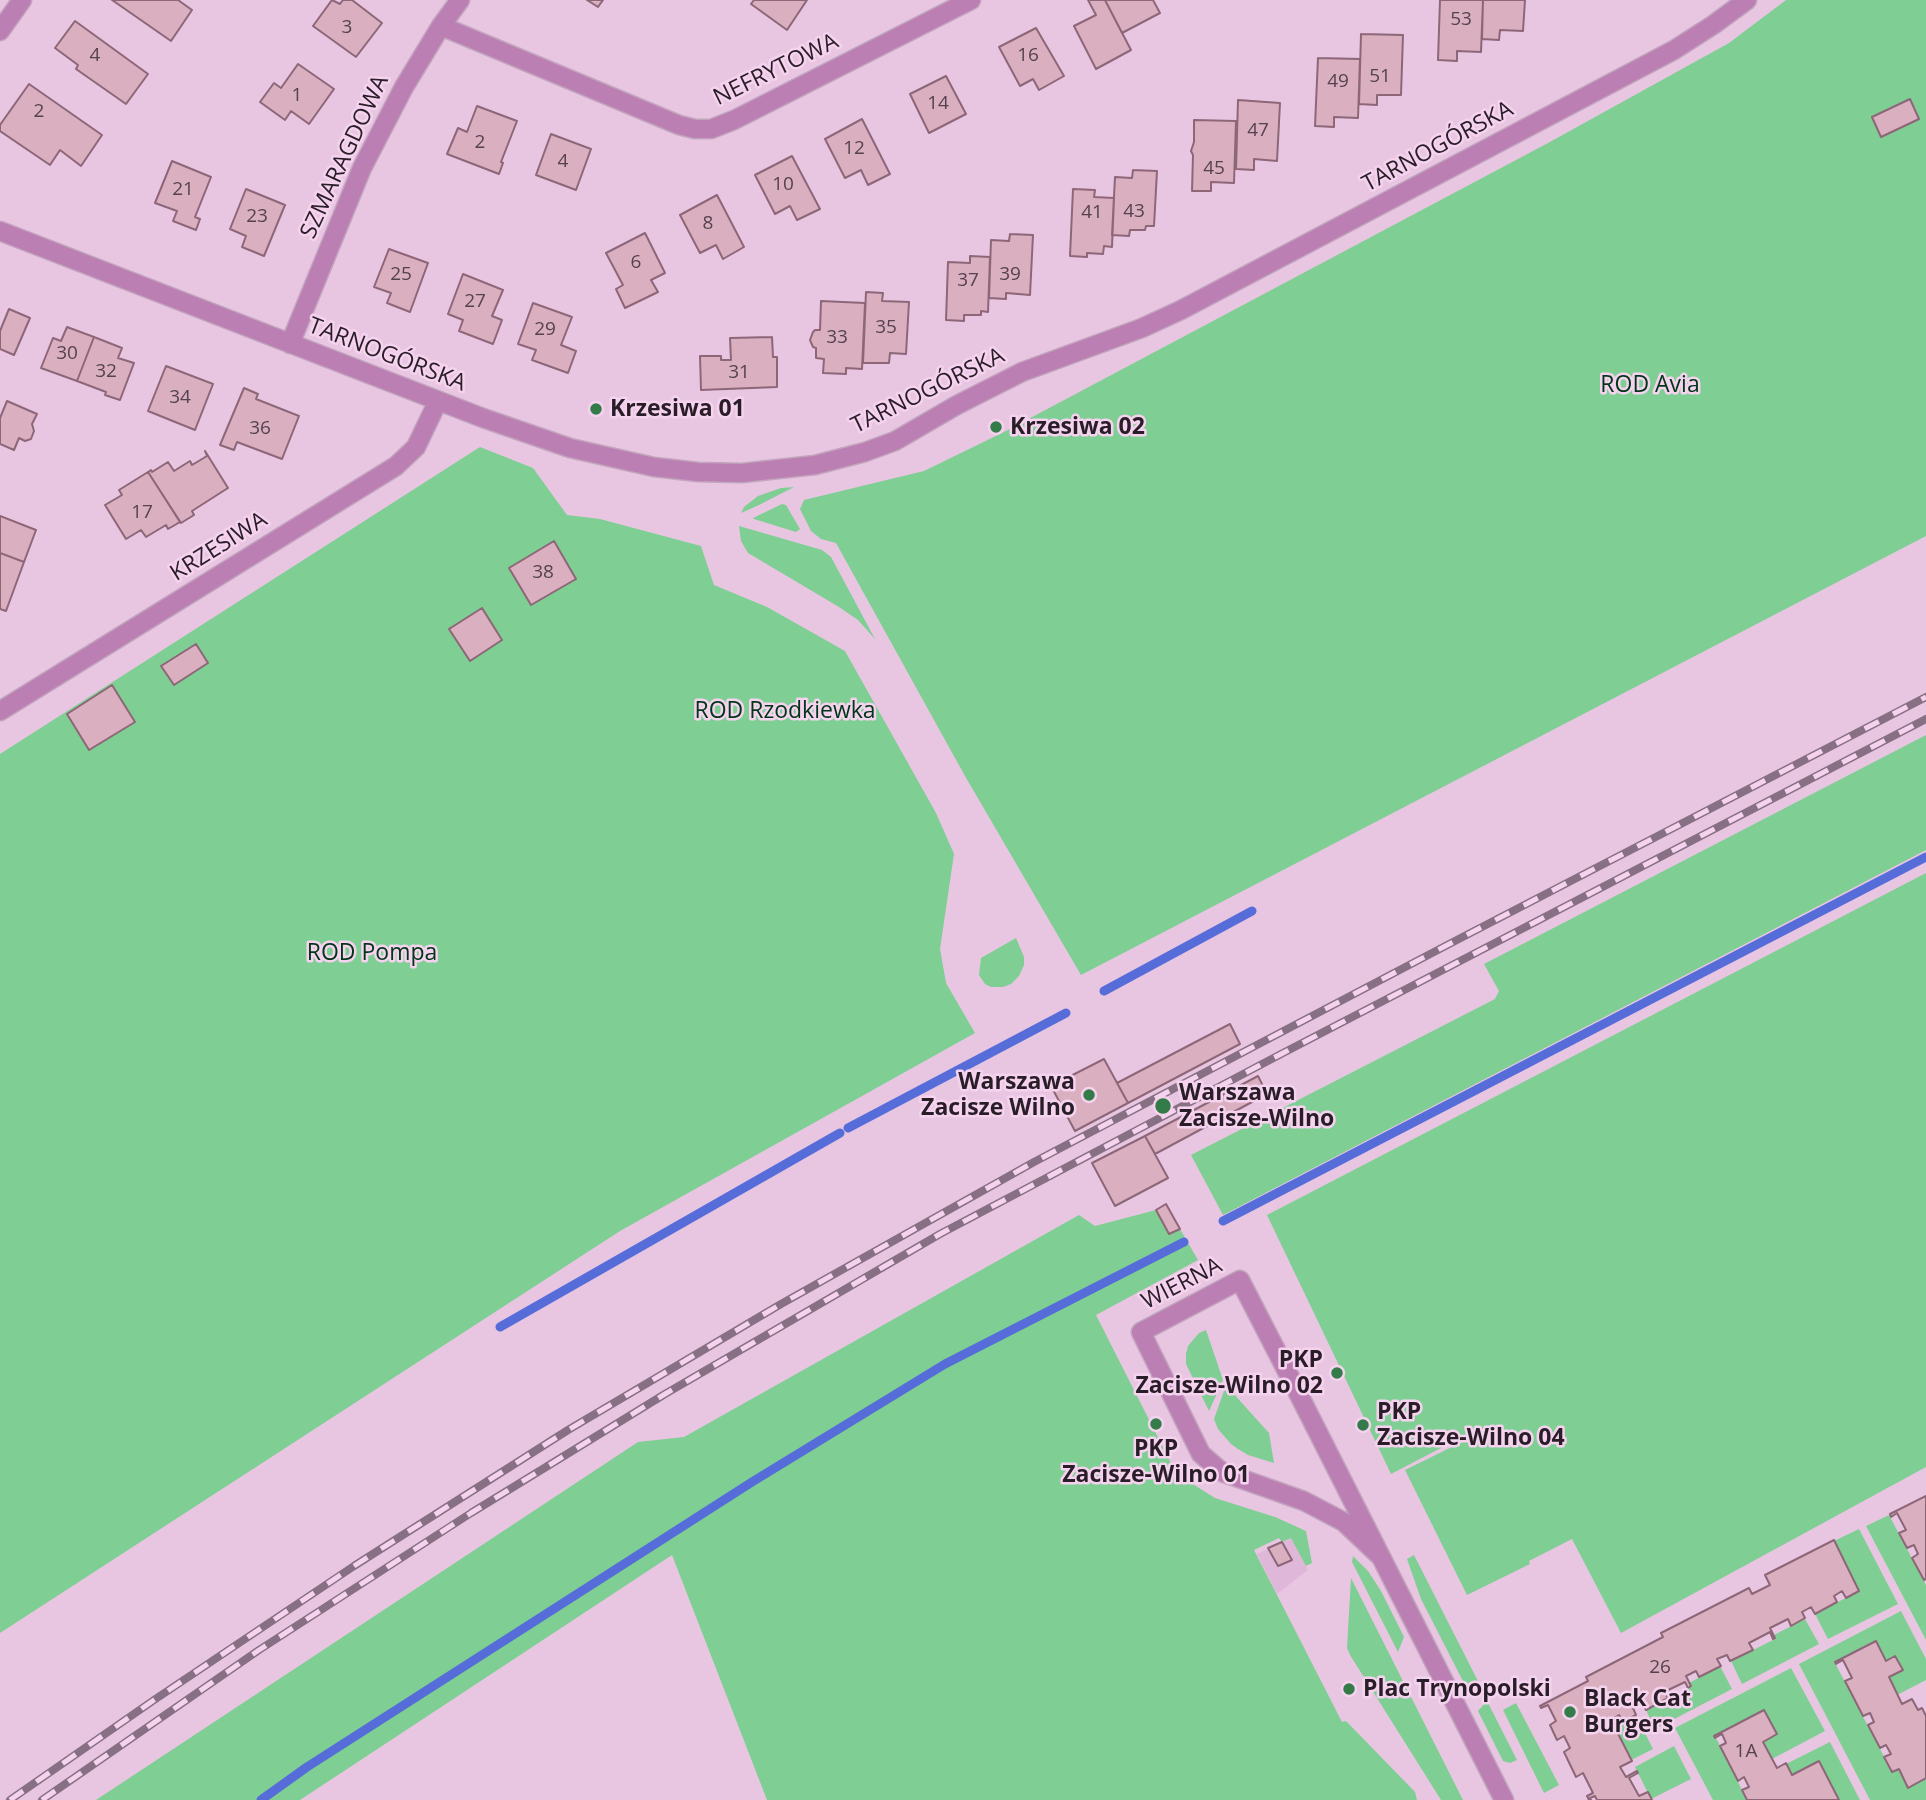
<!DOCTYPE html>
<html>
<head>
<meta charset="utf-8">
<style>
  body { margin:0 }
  canvas { display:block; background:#e8c6e2 }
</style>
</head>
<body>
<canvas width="1926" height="1800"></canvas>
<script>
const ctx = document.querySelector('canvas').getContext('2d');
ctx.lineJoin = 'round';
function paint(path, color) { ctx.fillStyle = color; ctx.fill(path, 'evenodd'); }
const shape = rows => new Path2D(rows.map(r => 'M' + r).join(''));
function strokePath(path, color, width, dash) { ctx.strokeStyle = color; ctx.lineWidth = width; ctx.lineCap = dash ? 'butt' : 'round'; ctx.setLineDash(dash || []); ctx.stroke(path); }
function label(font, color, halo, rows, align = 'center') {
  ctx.font = font + ' "Open Sans",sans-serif'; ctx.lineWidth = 5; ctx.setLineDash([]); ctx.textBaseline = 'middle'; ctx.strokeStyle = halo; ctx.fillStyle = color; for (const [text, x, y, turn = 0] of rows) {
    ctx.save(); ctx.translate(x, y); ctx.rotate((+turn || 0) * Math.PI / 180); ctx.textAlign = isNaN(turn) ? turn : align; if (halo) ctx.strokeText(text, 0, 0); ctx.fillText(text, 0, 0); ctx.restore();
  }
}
paint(shape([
  [1292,1538,1308,1570,1277,1594,1257,1554]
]), '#dfb7d9');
paint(shape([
  [1786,0,1926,0,1926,536,1081,975,965,776,836,543,821,539,811,531,800,509,804,500,924,471,1004,432,1548,143,1729,43],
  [480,447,533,468,567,515,600,519,701,546,714,585,767,607,845,651,936,813,954,854,940,949,946,983,975,1033,620,1231,0,1633,0,754],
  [794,487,759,505,741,513,744,507,758,496,781,488],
  [782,504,786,505,800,529,796,532,754,519,753,518],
  [739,526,822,550,831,557,875,639,858,620,839,607,748,553,741,541],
  [1926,735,1926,850,1223,1215,1191,1155,1495,999,1499,991,1484,964],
  [1926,873,1926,1467,1621,1633,1572,1539,1529,1561,1530,1564,1467,1595,1405,1470,1466,1440,1464,1436,1391,1474,1267,1215],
  [1016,938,1024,957,1024,965,1019,976,1011,984,1003,987,991,987,985,984,979,975,981,958],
  [1156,1210,1180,1229,1198,1260,1096,1315,1175,1471,1179,1470,1191,1483,1215,1498,1275,1517,1306,1531,1312,1563,1306,1566,1291,1538,1282,1542,1279,1538,1254,1550,1342,1722,1346,1721,1415,1792,1417,1800,767,1800,672,1555,300,1800,96,1800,638,1442,684,1437,1079,1215,1095,1226],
  [1206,1330,1223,1380,1209,1411,1186,1364,1186,1354,1188,1346,1199,1333],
  [1227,1389,1232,1392,1269,1433,1274,1463,1248,1455,1238,1449,1231,1444,1218,1429,1214,1419,1224,1391],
  [1889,1515,1926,1585,1926,1640,1866,1526],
  [1859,1529,1898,1604,1828,1639,1815,1614,1859,1591,1834,1541],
  [1414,1555,1481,1687,1467,1689,1421,1599,1407,1559],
  [1353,1556,1368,1571,1381,1591,1404,1637,1398,1652,1352,1562],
  [1351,1578,1463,1800,1441,1800,1350,1655,1347,1648],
  [1901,1611,1926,1659,1926,1680,1897,1695,1888,1678,1902,1670,1895,1656,1886,1661,1876,1641,1835,1663,1892,1772,1898,1769,1908,1788,1926,1779,1926,1800,1870,1800,1799,1664],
  [1805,1619,1819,1644,1742,1684,1731,1661,1775,1639,1774,1635],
  [1720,1666,1732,1689,1655,1729,1646,1710,1691,1687,1689,1683],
  [1791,1668,1825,1731,1772,1759,1763,1742,1777,1734,1765,1711,1715,1736,1747,1800,1713,1800,1675,1728],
  [1487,1701,1517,1760,1510,1763,1503,1761,1478,1711],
  [1516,1703,1559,1785,1544,1793,1503,1710],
  [1636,1715,1653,1749,1631,1760,1614,1726],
  [1830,1742,1860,1800,1839,1800,1792,1775,1786,1764],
  [1674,1746,1691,1779,1651,1799,1635,1767]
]), '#7fce93');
strokePath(shape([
  [1104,991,1252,911],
  [848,1128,1066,1013],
  [1223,1221,1926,857],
  [500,1327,840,1133],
  [261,1800,307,1767,752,1482,945,1364,1184,1242]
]), '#566dd9', 9);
const building = shape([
  [112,0,178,0,192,10,171,41,112,0],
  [332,0,340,4,343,0,352,0,382,23,356,57,313,26,332,0],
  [587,0,603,0,598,7,587,0],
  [754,0,807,0,787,30,751,4,754,0],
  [1088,0,1105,0,1131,50,1096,69,1074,26,1096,15,1088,0],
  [1105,0,1153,0,1160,13,1122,33,1105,0],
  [1440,0,1483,0,1481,52,1457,51,1457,61,1438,60,1440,0],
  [1483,0,1525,0,1523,31,1500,30,1499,40,1482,39,1483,0],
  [75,21,148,74,126,104,76,69,78,65,55,48,75,21],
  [1036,28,1064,76,1039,90,1033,79,1020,86,999,47,1036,28],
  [1361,34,1403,35,1401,95,1377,95,1377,105,1359,104,1361,34],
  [1318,58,1360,59,1358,118,1334,117,1334,127,1315,126,1318,58],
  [298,64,334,89,309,124,291,111,285,120,260,102,274,83,281,88,298,64],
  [946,76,966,114,929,133,910,94,946,76],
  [29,84,102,135,81,166,60,150,50,165,0,131,0,125,29,84],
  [1910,99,1919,119,1881,137,1872,117,1910,99],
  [1238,100,1280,103,1277,161,1254,159,1254,170,1236,169,1238,100],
  [477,106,517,121,501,162,503,163,499,174,447,154,458,128,467,132,477,106],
  [862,119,890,174,868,185,861,170,845,178,825,139,862,119],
  [1194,120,1236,121,1234,183,1211,182,1211,191,1192,191,1193,155,1191,151,1194,142,1194,120],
  [551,134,591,149,576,190,536,175,551,134],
  [792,156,820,209,797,220,790,206,775,214,755,175,792,156],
  [172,161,211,177,195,217,200,219,196,230,173,221,177,211,155,203,172,161],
  [1133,170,1157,171,1154,226,1146,226,1145,230,1130,230,1129,236,1112,235,1115,177,1132,178,1133,170],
  [246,189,285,205,264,256,242,247,246,236,230,229,246,189],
  [1073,189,1095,190,1094,197,1114,198,1112,247,1104,246,1103,254,1087,253,1087,257,1070,256,1073,189],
  [717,195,744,247,723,259,716,245,700,253,680,215,717,195],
  [645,233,665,273,651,280,658,292,625,308,616,289,623,285,606,253,645,233],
  [1010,234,1033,235,1030,295,1006,293,1006,299,989,298,991,240,1009,241,1010,234],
  [389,249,428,263,410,312,387,303,391,293,374,287,389,249],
  [970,256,990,257,988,312,981,311,981,315,964,315,964,321,946,320,948,262,970,263,970,256],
  [463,274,503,290,492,316,502,320,493,344,459,331,463,320,448,314,463,274],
  [866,292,883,293,882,301,909,302,906,354,890,353,889,363,863,363,866,292],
  [821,301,865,303,862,369,846,368,846,374,823,373,824,359,816,358,816,348,813,347,810,340,813,332,815,330,820,330,821,301],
  [533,303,572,317,561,345,576,351,568,373,532,360,536,350,518,344,533,303],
  [9,309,30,318,14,355,0,349,0,331,9,309],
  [67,327,94,337,77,381,41,368,53,338,61,341,67,327],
  [94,337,122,348,118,358,134,363,120,400,105,395,106,392,77,381,94,337],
  [772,337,773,357,777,357,777,387,701,390,700,356,721,356,721,360,731,360,730,338,772,337],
  [166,366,213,384,195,430,148,411,166,366],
  [244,388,258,394,256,399,299,416,282,459,237,442,234,450,220,445,244,388],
  [7,401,37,414,32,424,34,431,31,439,25,441,19,438,14,450,0,444,0,418,7,401],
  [205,451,228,488,192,511,194,515,181,523,148,472,151,470,152,472,168,462,174,471,190,461,192,465,207,456,205,451],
  [148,472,180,522,168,529,166,525,146,537,141,530,126,539,105,505,122,495,119,490,148,472],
  [0,516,36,530,24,562,0,553,0,516],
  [554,541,576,579,531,605,509,568,554,541],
  [0,553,24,562,6,611,0,609,0,553],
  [482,608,502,640,470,661,449,629,482,608],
  [196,644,208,663,174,685,161,666,196,644],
  [112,685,135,722,89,750,67,714,112,685],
  [1230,1024,1240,1044,1128,1103,1117,1083,1230,1024],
  [1104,1059,1128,1103,1075,1131,1051,1086,1104,1059],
  [1258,1076,1267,1094,1155,1154,1145,1136,1258,1076],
  [1145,1136,1168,1178,1115,1206,1092,1163,1145,1136],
  [1166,1204,1180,1229,1169,1234,1156,1210,1166,1204],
  [1926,1496,1926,1579,1924,1580,1912,1558,1918,1554,1914,1545,1907,1548,1899,1533,1906,1530,1897,1513,1891,1517,1890,1514,1926,1496],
  [1834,1540,1859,1591,1846,1598,1842,1591,1834,1596,1837,1602,1815,1614,1811,1607,1802,1612,1805,1618,1791,1626,1788,1619,1770,1628,1775,1638,1773,1639,1770,1632,1749,1643,1753,1650,1730,1661,1727,1655,1717,1659,1721,1666,1699,1677,1696,1671,1686,1676,1691,1686,1688,1688,1685,1682,1664,1692,1668,1698,1646,1710,1642,1703,1633,1708,1636,1715,1623,1722,1619,1715,1611,1720,1632,1761,1620,1767,1626,1777,1637,1771,1638,1773,1629,1778,1639,1796,1648,1792,1652,1800,1597,1800,1595,1796,1590,1798,1591,1800,1589,1800,1587,1796,1593,1793,1583,1773,1576,1777,1564,1752,1570,1748,1564,1736,1557,1740,1550,1725,1556,1721,1548,1705,1541,1708,1540,1706,1588,1681,1586,1677,1663,1637,1661,1633,1749,1588,1752,1594,1770,1585,1765,1575,1834,1540],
  [1282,1542,1292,1560,1278,1566,1268,1548,1282,1542],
  [1876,1641,1886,1661,1895,1656,1903,1670,1889,1677,1902,1704,1912,1699,1918,1710,1922,1708,1926,1716,1926,1778,1908,1788,1899,1769,1892,1772,1884,1757,1891,1754,1886,1745,1880,1748,1868,1725,1874,1722,1870,1713,1863,1716,1845,1681,1852,1678,1843,1660,1836,1664,1835,1662,1876,1641],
  [1764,1710,1777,1734,1763,1742,1777,1768,1786,1763,1792,1775,1819,1761,1839,1800,1747,1800,1742,1790,1749,1787,1744,1777,1738,1781,1720,1746,1726,1743,1722,1734,1715,1738,1714,1736,1764,1710]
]);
paint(building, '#dab0c1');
strokePath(building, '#8d6778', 2);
const minor = shape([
  [441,26,679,125,695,129,711,129,734,120,971,0],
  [0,31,22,0],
  [0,231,483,418,570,448,654,467,698,472,742,473,815,465,865,452,895,441,957,405,1022,372,1142,328,1181,310,1674,50,1713,25,1747,0],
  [290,344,362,168,404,87,441,26,460,0],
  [0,711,396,466,416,447,438,401],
  [1381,1557,1344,1522,1304,1501,1222,1472,1201,1454,1141,1332,1240,1280,1295,1387,1504,1800]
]);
strokePath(minor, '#c2a4bd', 21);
strokePath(minor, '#bb7fb3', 18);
const rail = shape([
  [10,1800,154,1700,354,1566,568,1430,781,1304,1034,1162,1453,942,1926,697],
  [42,1800,259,1650,471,1513,665,1394,940,1234,1283,1053,1926,719]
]);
strokePath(rail, '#877083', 8);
strokePath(rail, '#f5d3ef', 5, [16]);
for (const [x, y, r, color] of [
  [596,409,7,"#337c4a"],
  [996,427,7,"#337c4a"],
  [1089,1095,7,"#337c4a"],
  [1163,1106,9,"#337c4a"],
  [1337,1373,7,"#337c4a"],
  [1156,1424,7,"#337c4a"],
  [1363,1425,7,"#337c4a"],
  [1349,1689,7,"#337c4a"],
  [1570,1712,7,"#337c4a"]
]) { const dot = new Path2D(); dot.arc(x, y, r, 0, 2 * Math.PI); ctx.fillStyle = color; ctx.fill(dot); strokePath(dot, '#f5d3ef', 2.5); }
label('19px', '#55424e', null, [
  ["53",1461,20],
  ["3",347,28],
  ["4",95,56],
  ["16",1028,56],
  ["51",1380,77],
  ["49",1338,82],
  ["1",297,96],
  ["14",938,104],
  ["2",39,112],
  ["47",1258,131],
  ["2",480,143],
  ["12",854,149],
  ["4",563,162],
  ["45",1214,169],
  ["10",783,185],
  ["21",183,190],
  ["43",1134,212],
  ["41",1092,213],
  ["23",257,217],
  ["8",708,224],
  ["6",636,263],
  ["25",401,275],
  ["39",1010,275],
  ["37",968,281],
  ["27",475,302],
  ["35",886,328],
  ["29",545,330],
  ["33",837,338],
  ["30",67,354],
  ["32",106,372],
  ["31",739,373],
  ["34",180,398],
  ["36",260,429],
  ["17",142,513],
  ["38",543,573],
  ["26",1660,1668],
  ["1A",1746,1752]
]);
label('23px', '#291d27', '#f5d3ef', [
  ["NEFRYTOWA",776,70,-26],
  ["TARNOGÓRSKA",1438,147,-28],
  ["SZMARAGDOWA",345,157,-65],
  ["TARNOGÓRSKA",387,355,21],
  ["TARNOGÓRSKA",928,391,-26],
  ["KRZESIWA",219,547,-32],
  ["WIERNA",1182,1284,-27]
]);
label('23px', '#003616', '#f5d3ef', [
  ["ROD Avia",1650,385],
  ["ROD Rzodkiewka",785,711],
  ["ROD Pompa",372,953]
]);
label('bold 23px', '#291d27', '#f5d3ef', [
  ["Krzesiwa 01",610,409],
  ["Krzesiwa 02",1010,427],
  ["Warszawa",1075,1082,"right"],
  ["Zacisze Wilno",1075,1108,"right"],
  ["Warszawa",1179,1093],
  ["Zacisze-Wilno",1179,1119],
  ["PKP",1323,1360,"right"],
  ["Zacisze-Wilno 02",1323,1386,"right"],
  ["PKP",1377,1412],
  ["Zacisze-Wilno 04",1377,1438],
  ["PKP",1156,1449,"center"],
  ["Zacisze-Wilno 01",1156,1475,"center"],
  ["Plac Trynopolski",1363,1689],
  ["Black Cat",1584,1699],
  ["Burgers",1584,1725]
], 'left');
</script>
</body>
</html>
